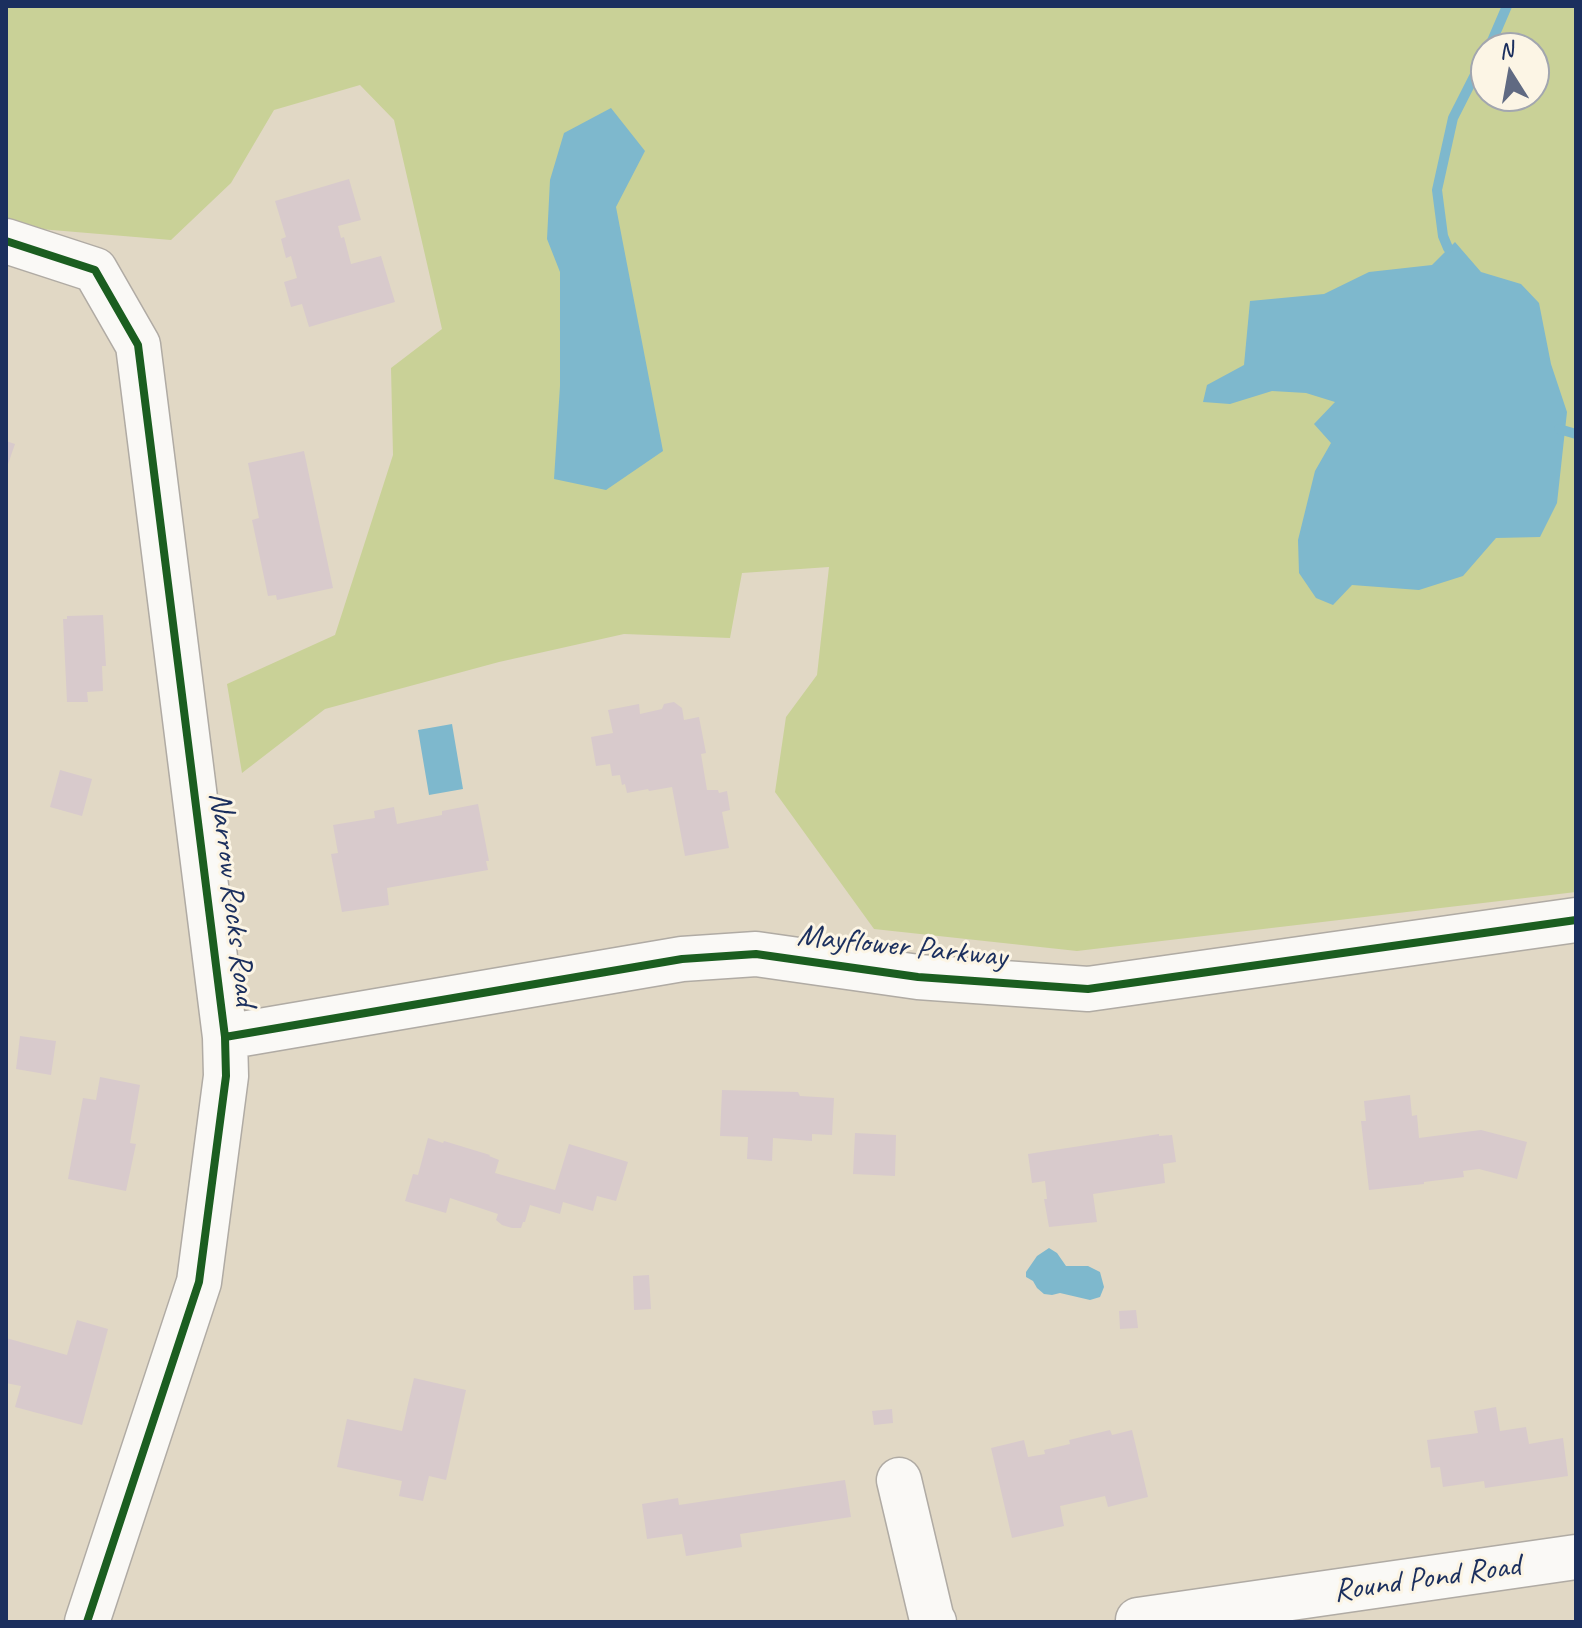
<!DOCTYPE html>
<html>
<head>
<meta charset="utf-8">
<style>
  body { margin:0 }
  #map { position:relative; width:1582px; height:1628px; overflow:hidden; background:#e1d8c5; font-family:Caveat,sans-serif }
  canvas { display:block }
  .frame { position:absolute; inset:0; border:8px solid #1b2f5e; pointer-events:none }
  .north { position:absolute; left:1470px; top:32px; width:80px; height:80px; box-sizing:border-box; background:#fcf5e5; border:2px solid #a2a6af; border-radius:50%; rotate:349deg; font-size:22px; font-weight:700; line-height:32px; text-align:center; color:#1b2f5e }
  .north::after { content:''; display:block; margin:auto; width:28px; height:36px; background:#606a82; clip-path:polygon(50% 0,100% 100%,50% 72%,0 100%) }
</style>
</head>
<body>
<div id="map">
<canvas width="1582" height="1628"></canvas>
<div class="frame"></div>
<div class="north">N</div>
</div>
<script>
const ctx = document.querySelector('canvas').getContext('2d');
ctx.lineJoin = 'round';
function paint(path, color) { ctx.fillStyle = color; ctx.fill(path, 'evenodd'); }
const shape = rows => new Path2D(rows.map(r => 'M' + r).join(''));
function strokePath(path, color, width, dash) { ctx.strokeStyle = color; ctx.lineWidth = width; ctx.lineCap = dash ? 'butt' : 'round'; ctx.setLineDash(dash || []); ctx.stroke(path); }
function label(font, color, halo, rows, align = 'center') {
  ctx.font = font + ' Caveat,sans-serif'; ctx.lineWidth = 6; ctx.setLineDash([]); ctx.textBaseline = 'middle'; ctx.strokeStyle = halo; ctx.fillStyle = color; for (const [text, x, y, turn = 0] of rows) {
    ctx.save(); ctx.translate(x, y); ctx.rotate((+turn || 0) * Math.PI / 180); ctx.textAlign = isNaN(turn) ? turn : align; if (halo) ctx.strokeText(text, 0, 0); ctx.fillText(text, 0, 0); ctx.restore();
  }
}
paint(shape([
  [6,6,1576,6,1576,892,1077,951,874,929,775,792,786,717,817,675,829,567,742,573,730,638,624,634,499,662,325,709,242,773,227,684,335,635,393,455,391,368,442,329,394,120,360,85,274,110,231,183,171,240,40,229,6,269],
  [1486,48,1534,48,1534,96,1486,96]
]), '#c9d197');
paint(shape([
  [611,108,645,151,616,207,663,451,606,490,554,479,560,386,560,272,547,239,550,180,564,133],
  [1455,242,1481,272,1521,284,1539,303,1551,364,1567,412,1557,503,1540,537,1496,538,1463,576,1419,590,1352,585,1333,605,1316,598,1299,573,1298,540,1315,471,1331,443,1314,424,1335,402,1306,393,1272,391,1230,404,1203,402,1207,385,1244,365,1250,301,1324,294,1369,272,1432,265],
  [452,724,463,789,429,795,418,730],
  [1049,1248,1057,1253,1066,1266,1088,1266,1100,1272,1104,1287,1100,1297,1090,1300,1060,1293,1052,1295,1044,1294,1037,1288,1033,1281,1026,1277,1026,1272,1037,1256]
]), '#7eb8cd');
strokePath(shape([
  [1489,48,1507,6],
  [1448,248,1443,236,1437,190,1453,118,1486,53],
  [1559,429,1576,434]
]), '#7eb8cd', 10);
paint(shape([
  [349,179,361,220,338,226,341,238,344,237,351,264,381,256,395,302,309,327,302,304,291,307,284,282,297,278,291,256,286,258,281,239,286,237,275,201],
  [6,441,15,444,6,470],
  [304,451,333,588,277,600,276,595,268,596,252,520,259,518,248,463],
  [103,615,106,666,102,666,103,691,87,692,88,702,67,702,63,619,67,619,67,616],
  [674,702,682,708,684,720,699,717,706,753,701,754,707,790,718,790,719,793,727,791,730,810,722,812,729,848,685,856,672,787,649,791,648,789,627,793,625,784,622,785,620,775,612,776,610,764,596,766,591,737,613,733,608,710,639,704,640,714,662,709,664,704],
  [60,770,92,779,82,816,50,807],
  [478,804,489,861,486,861,488,870,387,888,389,905,342,912,331,854,338,853,333,825,375,818,374,811,394,807,397,824,442,815,442,811],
  [20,1036,56,1041,51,1075,16,1069],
  [100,1077,140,1085,130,1143,136,1144,126,1191,68,1179,83,1098,96,1100],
  [722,1090,798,1092,800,1096,834,1098,832,1135,812,1134,812,1141,773,1138,772,1161,747,1159,748,1137,720,1136],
  [1410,1095,1412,1116,1417,1115,1419,1138,1481,1130,1527,1142,1517,1179,1479,1169,1463,1171,1464,1177,1424,1182,1424,1184,1369,1190,1361,1121,1366,1121,1364,1101],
  [855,1133,896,1135,895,1176,853,1174],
  [1159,1134,1159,1136,1172,1135,1176,1162,1163,1164,1165,1183,1093,1194,1097,1222,1049,1227,1044,1199,1047,1199,1045,1181,1032,1183,1028,1154],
  [428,1138,443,1143,444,1141,490,1155,489,1156,499,1160,495,1173,555,1190,569,1144,628,1162,616,1201,597,1196,593,1211,563,1202,560,1214,530,1205,525,1222,523,1222,521,1228,512,1228,502,1225,496,1220,498,1214,450,1198,446,1213,405,1201,413,1174,418,1175],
  [649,1275,651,1309,634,1310,633,1276],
  [1136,1310,1138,1328,1120,1329,1119,1311],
  [77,1320,108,1329,82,1425,15,1407,21,1386,6,1383,6,1338,67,1355],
  [414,1378,466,1390,446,1480,429,1476,423,1501,399,1496,402,1481,337,1467,347,1419,402,1431],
  [1496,1407,1500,1431,1526,1427,1529,1444,1563,1438,1568,1476,1485,1488,1484,1481,1443,1487,1440,1467,1431,1468,1427,1440,1478,1433,1474,1411],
  [892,1409,893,1423,874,1425,872,1411],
  [1110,1430,1112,1435,1132,1430,1148,1497,1108,1507,1105,1496,1060,1506,1064,1526,1012,1538,991,1448,1024,1440,1028,1457,1045,1454,1044,1450,1070,1444,1069,1440],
  [845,1480,851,1517,740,1534,742,1547,686,1556,682,1534,647,1539,642,1504,678,1498,679,1505]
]), '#d8cacc');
const minor = shape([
  [6,241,95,270,138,345,225,1037,226,1076,199,1282,87,1622],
  [225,1037,682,959,756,954,918,977,1088,989,1576,920],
  [899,1480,932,1620,934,1622],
  [1139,1622,1138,1620,1576,1557]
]);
strokePath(minor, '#b0aba4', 47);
strokePath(minor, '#faf9f6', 44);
strokePath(shape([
  [6,241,95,270,138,345,225,1037,226,1076,199,1282,87,1622],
  [225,1037,682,959,756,954,918,977,1088,989,1576,920]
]), '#1b5e20', 8);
label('32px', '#1b2f5e', '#fcf5e5', [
  ["Narrow Rocks Road",232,899,83],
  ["Mayflower Parkway",902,947,6],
  ["Round Pond Road",1427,1579,-8]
]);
</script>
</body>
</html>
